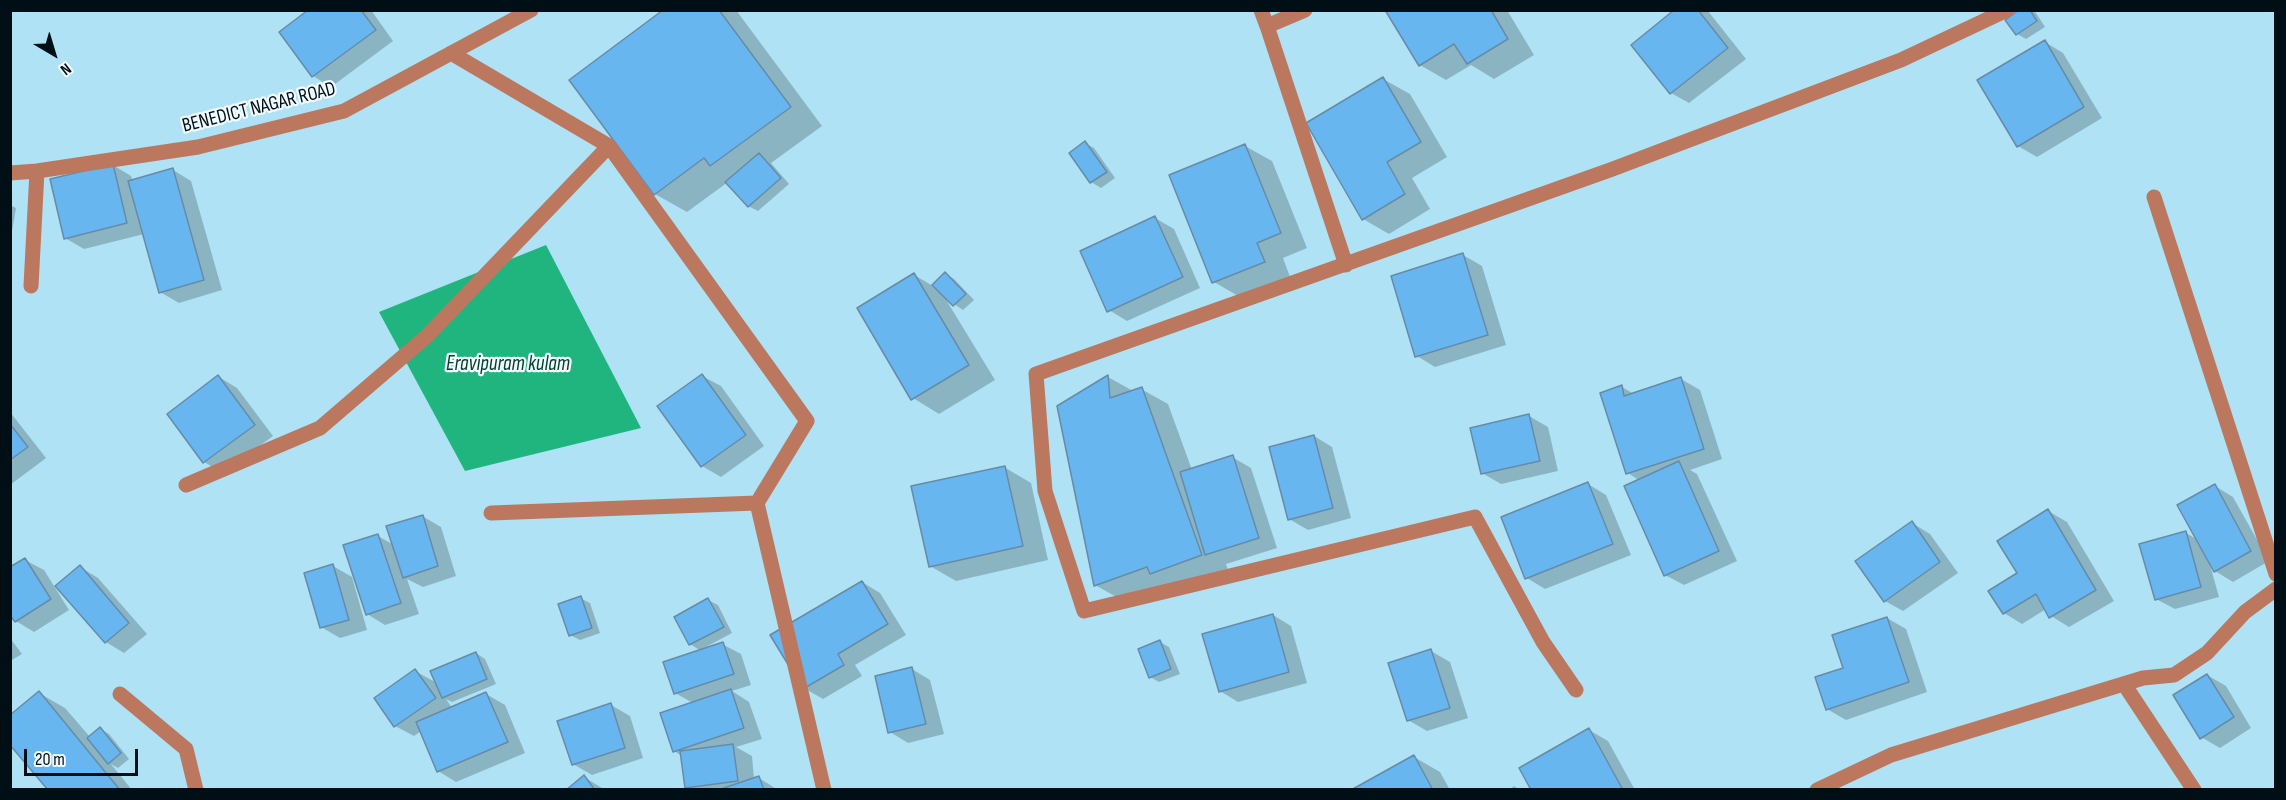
<!DOCTYPE html>
<html>
<head>
<meta charset="utf-8">
<style>
  body { margin:0 }
  #map { position:relative; width:2286px; height:800px; overflow:hidden; background:#aee2f4; font-family:"Sofia Sans Condensed",sans-serif }
  canvas { display:block }
  .frame { position:absolute; inset:0; border:12px solid #000f16; pointer-events:none }
  .north { position:absolute; left:24px; top:24px; width:60px; height:60px; -webkit-text-stroke:4px #f1fbff; paint-order:stroke; rotate:142deg; font-size:16px; font-weight:700; line-height:24px; text-align:center; color:#000f16 }
  .north::after { content:''; display:block; margin:auto; width:21px; height:27px; background:#000f16; clip-path:polygon(50% 0,100% 100%,50% 72%,0 100%) }
  .scale { position:absolute; left:24px; top:749px; width:114px; height:27px; box-sizing:border-box; border:3px solid #000f16; border-top:0; padding-left:8px; font-size:18px; line-height:21px; white-space:nowrap; color:#000f16; -webkit-text-stroke:4px #f1fbff; paint-order:stroke }
</style>
</head>
<body>
<div id="map">
<canvas width="2286" height="800"></canvas>
<div class="frame"></div>
<div class="north">N</div>
<div class="scale">20 m</div>
</div>
<script>
const ctx = document.querySelector('canvas').getContext('2d');
ctx.lineJoin = 'round';
function paint(path, color) { ctx.fillStyle = color; ctx.fill(path, 'evenodd'); }
const shape = rows => new Path2D(rows.map(r => 'M' + r).join(''));
function strokePath(path, color, width, dash) { ctx.strokeStyle = color; ctx.lineWidth = width; ctx.lineCap = dash ? 'butt' : 'round'; ctx.setLineDash(dash || []); ctx.stroke(path); }
function label(font, color, halo, rows, align = 'center') {
  ctx.font = font + ' "Sofia Sans Condensed",sans-serif'; ctx.lineWidth = 4.5; ctx.setLineDash([]); ctx.textBaseline = 'middle'; ctx.strokeStyle = halo; ctx.fillStyle = color; for (const [text, x, y, turn = 0] of rows) {
    ctx.save(); ctx.translate(x, y); ctx.rotate((+turn || 0) * Math.PI / 180); ctx.textAlign = isNaN(turn) ? turn : align; if (halo) ctx.strokeText(text, 0, 0); ctx.fillText(text, 0, 0); ctx.restore();
  }
}
paint(shape([
  [546,245,641,428,465,471,379,312]
]), '#20b57f');
paint(shape([
  [311,10,371,10,393,41,331,87,313,76],
  [665,10,736,10,822,126,771,163,789,184,758,211,748,206,728,182,687,212,655,194],
  [1387,10,1507,10,1534,55,1494,79,1471,65,1446,80,1420,65],
  [1677,10,1708,11,1746,59,1689,103,1671,93],
  [2022,10,2032,10,2036,13,2045,27,2026,39,2017,34],
  [2045,42,2063,53,2102,118,2037,157,2018,146],
  [1383,79,1410,94,1447,157,1412,178,1430,209,1389,234,1363,219],
  [1085,143,1094,148,1115,178,1101,188,1091,182,1071,153],
  [1245,146,1272,161,1307,248,1283,258,1290,277,1240,297,1214,282],
  [113,165,131,176,133,181,173,170,191,181,222,290,179,303,160,292,144,234,84,249,65,238],
  [10,205,16,208,10,242],
  [1155,218,1174,229,1200,288,1127,321,1109,310],
  [1463,255,1482,266,1506,345,1435,367,1417,356],
  [945,274,954,279,974,300,963,310,945,298,995,380,939,414,913,398,914,275,933,286],
  [702,376,721,386,764,446,721,477,702,466,659,407],
  [219,377,237,388,273,436,223,473,204,462],
  [1108,377,1133,391,1141,389,1168,404,1192,470,1232,457,1251,468,1277,548,1226,564,1228,570,1122,600,1095,585,1059,406],
  [1681,379,1700,390,1722,459,1690,470,1697,474,1737,561,1684,585,1665,575,1640,481,1628,473,1622,387,1634,394],
  [10,412,46,458,10,485],
  [1529,416,1548,427,1558,471,1501,484,1482,473],
  [1314,436,1332,447,1351,518,1308,530,1289,519],
  [1004,467,1031,483,1048,560,956,581,930,566],
  [1588,484,1606,495,1631,555,1545,589,1527,578,1503,518],
  [2215,486,2233,497,2269,561,2233,582,2215,571,2210,565,2219,597,2175,609,2156,599,2186,533,2198,540],
  [2048,511,2067,522,2114,601,2069,627,2051,616,2046,609,2022,624,2004,613,2019,574],
  [422,516,441,527,456,576,423,587,407,579,419,614,385,625,367,614,378,536,394,545],
  [1912,523,1930,534,1958,573,1903,611,1885,601],
  [25,560,44,570,69,610,34,632,16,621],
  [333,566,352,577,367,630,340,638,321,627],
  [80,567,98,578,147,634,124,653,106,642],
  [862,582,880,593,906,635,855,665,862,676,823,699,804,688],
  [580,598,590,603,600,633,580,640,570,635],
  [708,600,718,605,732,633,702,649,703,650,722,644,741,654,751,685,732,691,749,702,762,739,736,747,752,756,754,779,759,778,778,790,690,790,686,787,682,756,674,751,693,703,675,693,701,651,690,644,676,618],
  [1273,615,1291,626,1307,683,1238,702,1220,691],
  [1887,618,1906,629,1927,692,1846,720,1827,709],
  [10,638,22,654,10,661],
  [1160,642,1169,647,1180,674,1159,682,1150,677],
  [1431,651,1450,662,1468,718,1427,731,1408,720],
  [476,653,485,659,496,684,452,702,446,699,452,708,486,694,505,705,525,753,456,782,438,771,421,731,414,736,395,726,415,671,437,683],
  [912,669,930,680,944,734,908,743,890,732],
  [2207,675,2226,686,2251,728,2220,748,2201,737],
  [39,693,65,708,90,737,100,729,109,734,129,759,118,768,111,764,132,790,50,790],
  [611,705,630,716,643,758,592,775,573,764],
  [1589,730,1608,741,1635,790,1533,790],
  [1414,757,1440,772,1450,790,1354,790],
  [584,777,602,788,604,790,568,790],
  [1514,786,1520,790,1509,790]
]), '#0003');
const building = shape([
  [308,10,361,10,376,30,312,77,279,32,308,10],
  [663,10,719,10,791,107,710,166,704,158,654,195,569,80,663,10],
  [1385,10,1491,10,1508,39,1467,64,1454,44,1419,66,1385,10],
  [1674,10,1698,10,1728,48,1670,94,1631,45,1674,10],
  [2019,10,2030,10,2037,21,2016,35,2005,20,2019,10],
  [2045,40,2084,107,2017,147,1977,80,2045,40],
  [1383,77,1421,142,1387,162,1405,194,1362,220,1306,123,1383,77],
  [1085,141,1107,172,1090,183,1069,153,1085,141],
  [1245,144,1281,233,1257,243,1265,262,1212,283,1169,175,1245,144],
  [759,153,781,178,748,207,725,182,759,153],
  [113,164,127,223,64,239,50,179,113,164],
  [173,168,204,280,159,293,128,181,173,168],
  [1155,216,1183,277,1107,312,1080,251,1155,216],
  [1463,253,1488,335,1415,357,1391,276,1463,253],
  [945,272,966,294,953,306,932,285,945,272],
  [914,273,969,365,911,400,857,308,914,273],
  [702,374,746,435,701,467,657,406,702,374],
  [218,375,255,425,203,463,167,414,218,375],
  [1108,375,1110,398,1142,387,1202,555,1150,574,1147,567,1094,586,1057,406,1108,375],
  [1681,377,1704,449,1626,474,1600,393,1622,385,1624,396,1681,377],
  [1529,414,1540,461,1481,474,1470,428,1529,414],
  [10,424,28,447,10,460,10,424],
  [1314,435,1333,508,1288,520,1269,447,1314,435],
  [1233,455,1259,538,1205,555,1180,472,1233,455],
  [1679,461,1719,551,1664,576,1624,486,1679,461],
  [1005,466,1023,546,929,567,911,486,1005,466],
  [1588,482,1613,544,1525,579,1501,517,1588,482],
  [2215,484,2251,551,2214,572,2177,505,2215,484],
  [2048,509,2096,590,2049,618,2036,594,2003,614,1988,591,2017,573,1997,541,2048,509],
  [423,515,438,566,403,578,386,526,423,515],
  [1912,521,1940,562,1884,602,1855,561,1912,521],
  [2186,531,2201,587,2155,600,2139,544,2186,531],
  [378,534,401,603,366,615,343,545,378,534],
  [25,558,51,599,15,622,10,615,10,567,25,558],
  [333,564,349,620,320,628,304,573,333,564],
  [80,565,129,623,105,643,55,586,80,565],
  [862,581,888,624,838,654,844,665,803,689,770,635,862,581],
  [581,596,592,628,569,636,558,604,581,596],
  [708,598,724,627,689,645,674,617,708,598],
  [1273,614,1289,672,1219,692,1202,634,1273,614],
  [1887,617,1909,682,1826,710,1815,677,1843,668,1832,635,1887,617],
  [1160,640,1171,669,1149,678,1138,649,1160,640],
  [723,642,734,674,674,694,663,662,723,642],
  [1431,649,1450,708,1407,721,1388,663,1431,649],
  [476,652,487,679,442,698,430,671,476,652],
  [912,667,926,724,888,733,875,676,912,667],
  [415,669,436,698,394,727,374,698,415,669],
  [2207,674,2234,717,2200,739,2173,695,2207,674],
  [731,689,744,728,673,752,660,713,731,689],
  [39,691,120,790,48,790,10,745,10,715,39,691],
  [486,692,508,742,437,772,416,722,486,692],
  [611,703,625,748,572,765,557,721,611,703],
  [100,727,121,753,108,764,87,738,100,727],
  [1589,728,1623,790,1531,790,1519,768,1589,728],
  [733,744,738,781,685,788,680,751,733,744],
  [1414,755,1433,790,1351,790,1414,755],
  [584,775,595,790,566,790,584,775],
  [759,776,764,790,718,790,759,776]
]);
paint(building, '#67b6f0');
strokePath(building, '#678ba7', 1.5);
strokePath(shape([
  [1261,10,1267,26,1305,10],
  [1267,26,1346,265],
  [451,53,609,146,807,421,757,503],
  [10,173,37,171,198,147,344,111,531,10],
  [2154,197,2276,574],
  [31,286,37,171],
  [186,485,320,428,427,336,609,146],
  [491,513,757,503,824,790],
  [2124,684,2194,790],
  [1576,690,1543,642,1475,517,1084,611,1045,491,1036,374,1610,170,1901,60,2007,10],
  [120,694,186,749,196,790],
  [1817,790,1891,755,2143,678,2174,675,2207,653,2245,612,2276,589]
]), '#bb785f', 15);
label('20px', '#000f16', '#f1fbff', [
  ["BENEDICT NAGAR ROAD",259,108,-14]
]);
label('italic 21px', '#04402a', '#f1fbff', [
  ["Eravipuram kulam",508,365]
]);
</script>
</body>
</html>
